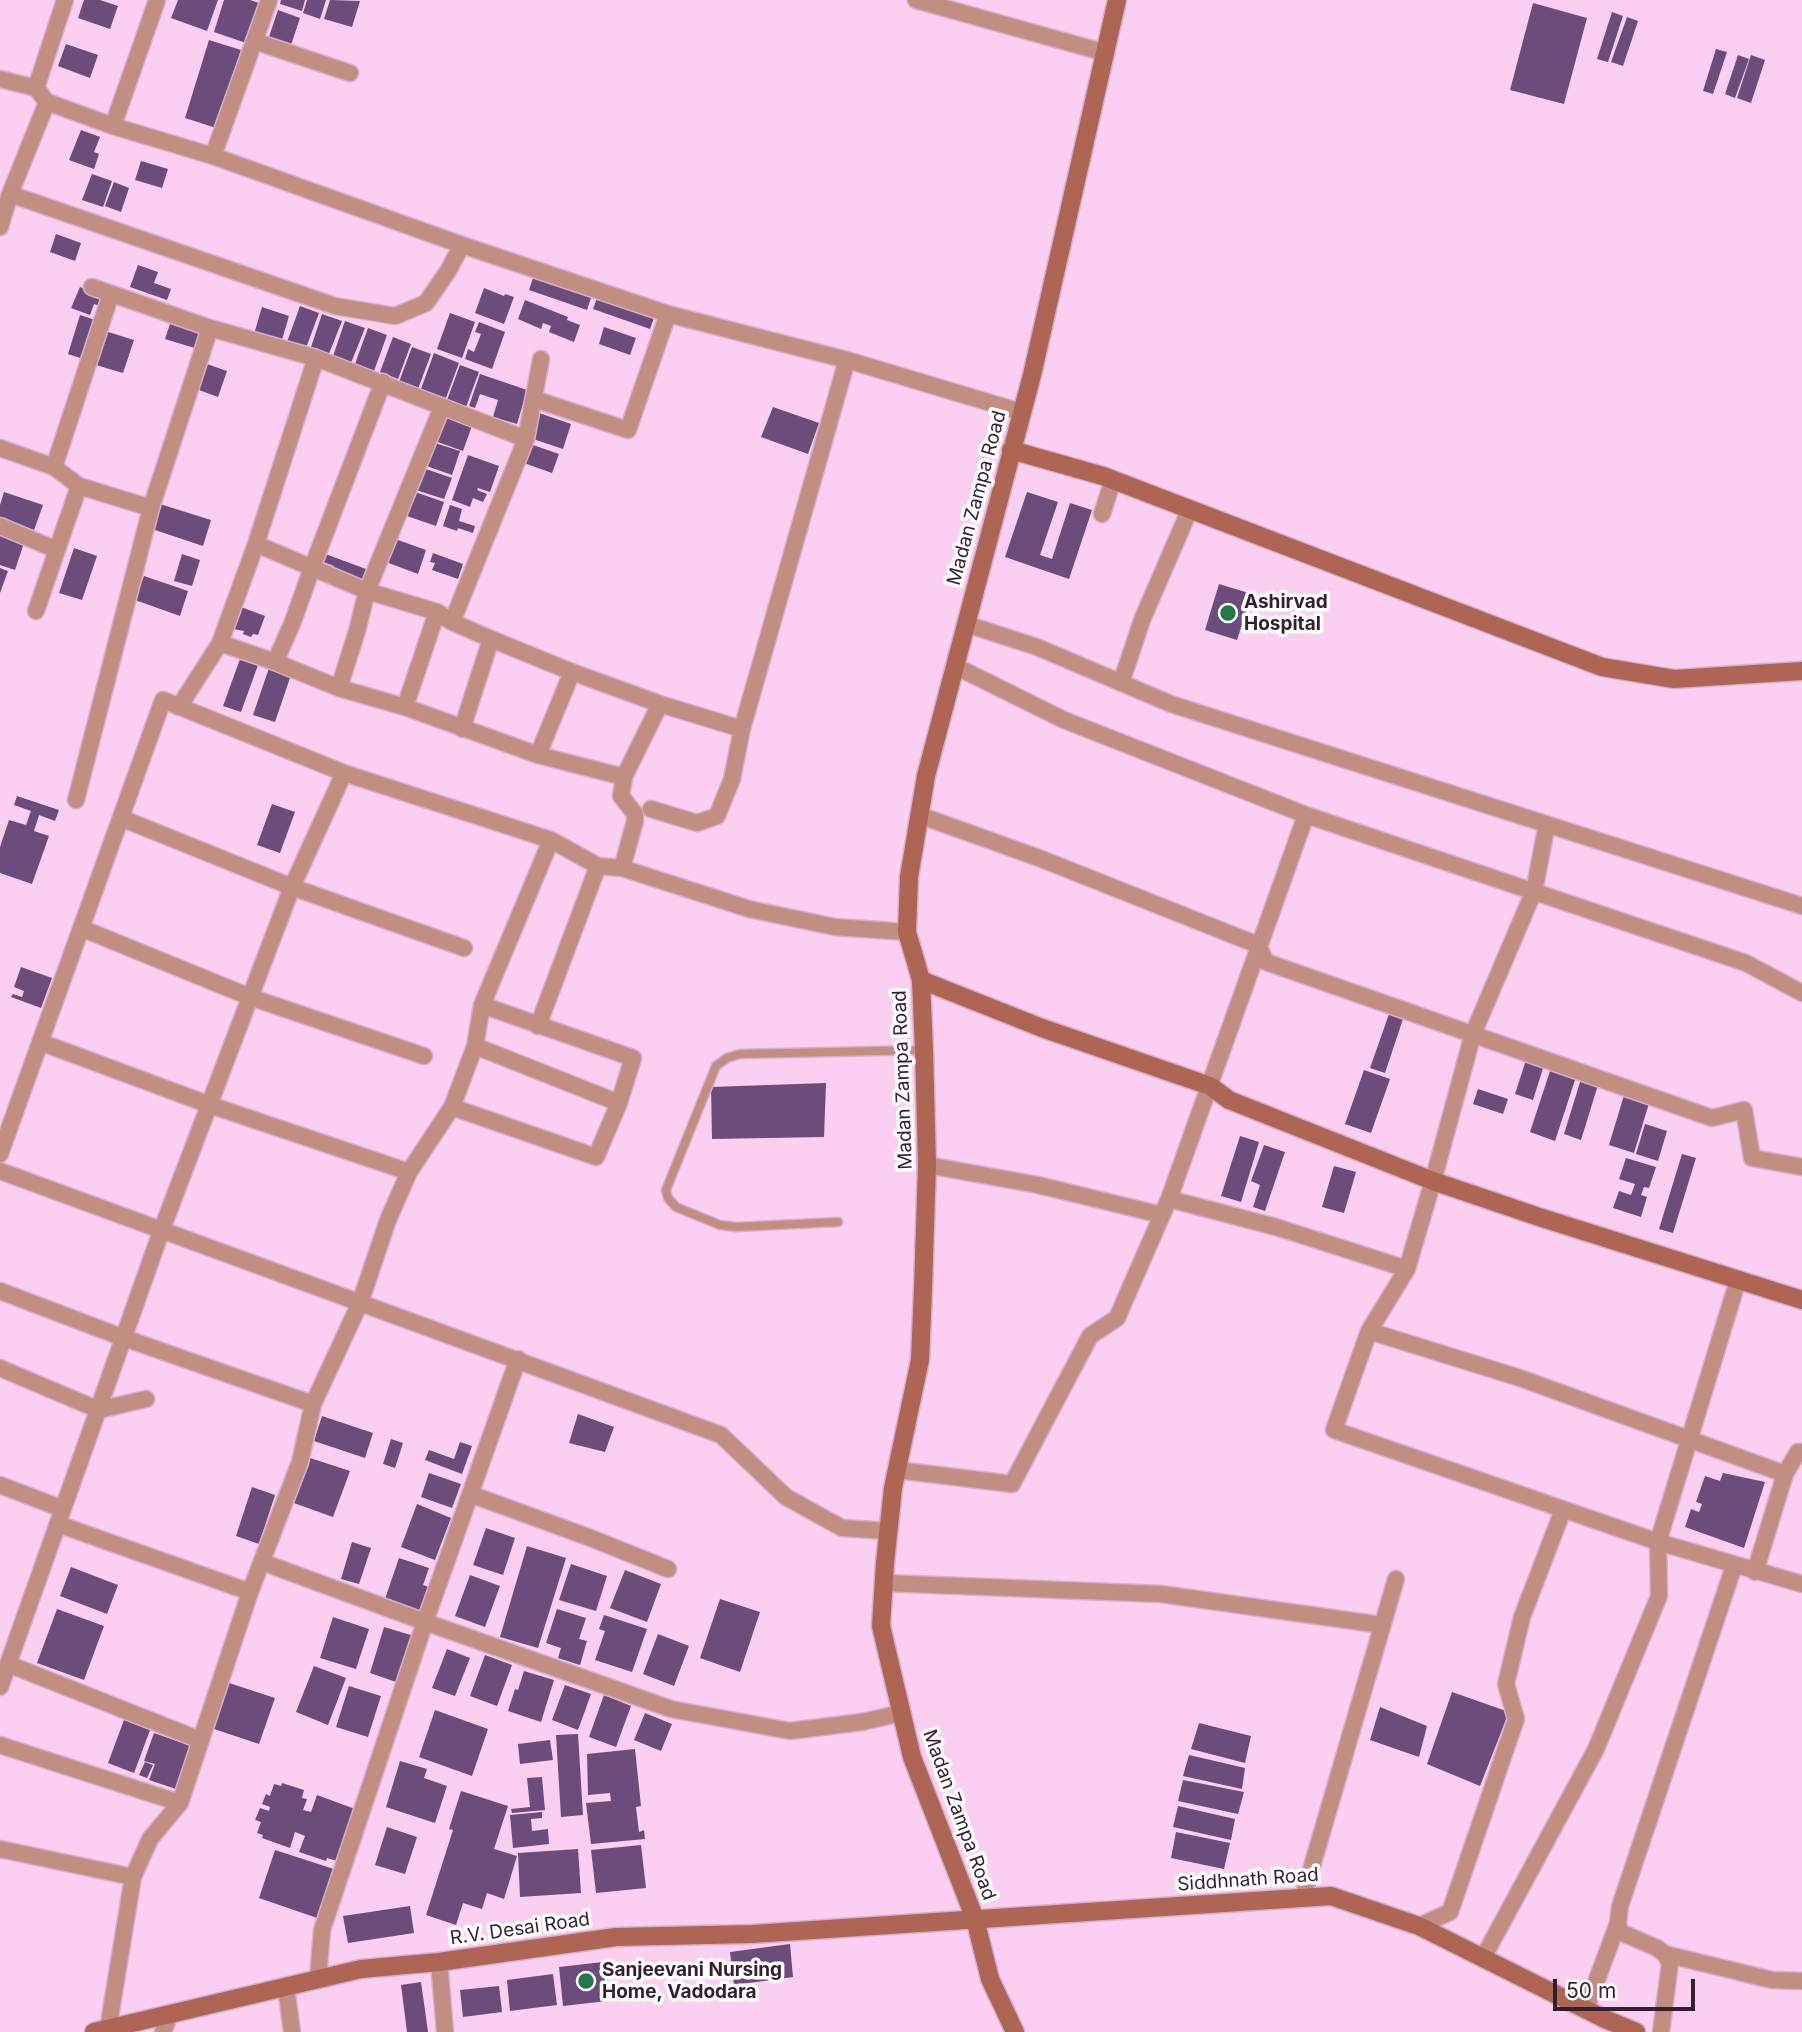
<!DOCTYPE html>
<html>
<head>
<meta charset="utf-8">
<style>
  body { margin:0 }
  #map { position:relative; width:1802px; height:2032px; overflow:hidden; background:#fbcff1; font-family:Inter,sans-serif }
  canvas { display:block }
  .scale { position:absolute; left:1553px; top:1979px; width:142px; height:32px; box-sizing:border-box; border:4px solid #331f2f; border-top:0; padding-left:9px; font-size:21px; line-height:24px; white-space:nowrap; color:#331f2f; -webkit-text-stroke:5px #fff; paint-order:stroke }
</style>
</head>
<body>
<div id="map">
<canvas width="1802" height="2032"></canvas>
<div class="scale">50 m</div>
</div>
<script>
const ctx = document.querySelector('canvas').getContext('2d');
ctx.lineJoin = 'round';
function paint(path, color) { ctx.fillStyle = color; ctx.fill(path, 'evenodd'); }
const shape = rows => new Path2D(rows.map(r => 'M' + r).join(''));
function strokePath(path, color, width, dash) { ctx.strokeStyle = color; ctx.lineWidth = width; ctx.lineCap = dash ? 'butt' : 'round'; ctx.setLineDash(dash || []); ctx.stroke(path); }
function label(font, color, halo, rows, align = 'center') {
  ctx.font = font + ' Inter,sans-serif'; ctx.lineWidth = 7; ctx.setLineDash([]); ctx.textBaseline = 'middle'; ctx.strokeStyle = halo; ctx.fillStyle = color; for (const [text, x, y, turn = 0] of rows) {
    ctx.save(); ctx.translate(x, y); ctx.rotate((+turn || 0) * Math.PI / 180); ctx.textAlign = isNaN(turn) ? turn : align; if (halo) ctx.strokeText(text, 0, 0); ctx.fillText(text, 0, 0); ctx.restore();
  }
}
paint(shape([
  [84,0,100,0,118,6,110,29,78,18],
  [178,0,218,0,207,31,171,18],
  [224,0,250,0,259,3,246,43,214,32],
  [281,0,305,0,302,11,280,4],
  [307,0,326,0,320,19,303,13],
  [330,0,360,1,352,27,324,19],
  [1533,3,1587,18,1564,104,1510,90],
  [278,10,300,18,289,51,267,43],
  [1612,12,1623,16,1608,62,1597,59],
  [1627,17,1638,21,1623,66,1611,62],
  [209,40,241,50,216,128,185,118],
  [66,44,98,55,90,78,58,66],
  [1716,49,1727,52,1713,94,1703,91],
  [1738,55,1749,59,1735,98,1725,94],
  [1751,55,1765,60,1751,103,1737,98],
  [81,130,100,137,94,152,99,154,94,169,69,160],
  [141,161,168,169,162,188,135,180],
  [92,174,112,181,103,207,82,200],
  [114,182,129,188,121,212,105,206],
  [56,234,81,243,75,261,50,252],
  [138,265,158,272,154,283,171,289,167,300,130,287],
  [535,272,558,280,556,286,568,290,569,284,593,292,587,310,529,290],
  [80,287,107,297,103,307,94,304,90,315,71,308],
  [484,288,504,296,505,294,514,297,504,324,475,313],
  [599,292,656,312,650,329,593,309],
  [525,300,568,317,567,320,580,325,574,342,549,332,551,326,543,323,541,329,518,319],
  [300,306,319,313,306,348,287,342],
  [262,307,289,316,281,343,254,334],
  [450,313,475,322,462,358,437,349],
  [322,314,342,321,328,356,310,350],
  [80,315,98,321,86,360,68,354],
  [171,321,206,332,201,350,165,339],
  [345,321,365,328,351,363,333,356],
  [479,322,505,332,492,369,465,359,468,349,474,352,481,334,475,332],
  [604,327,636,338,630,355,599,344],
  [368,328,387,335,374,371,355,364],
  [102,330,134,340,123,373,96,365,94,373,88,371],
  [393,337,411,344,398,379,380,372],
  [412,347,431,354,418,389,399,382],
  [434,353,459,363,446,398,421,389],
  [207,364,227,371,218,397,199,390],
  [460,365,479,372,466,407,447,400],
  [480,374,527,390,517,424,493,417,498,400,480,394,475,408,469,406],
  [773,407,819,423,808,454,761,437],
  [539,413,571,424,563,449,530,438],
  [441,415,473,423,463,451,432,440],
  [432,442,460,451,452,475,424,465],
  [530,444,559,454,552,473,524,463],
  [468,455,499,466,490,492,478,488,477,490,487,494,483,502,473,498,470,507,452,500],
  [423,468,452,478,444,499,416,490],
  [4,492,43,505,34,530,0,518,0,505],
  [415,492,444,502,436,526,407,516],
  [1027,492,1058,502,1040,555,1052,559,1070,503,1092,510,1069,579,1005,557],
  [160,504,211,520,203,546,152,529],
  [450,505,462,509,459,521,475,526,473,533,458,528,457,531,443,526],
  [0,536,24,543,15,570,0,565],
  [395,539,426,550,418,574,386,562],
  [74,548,97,556,82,600,59,593],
  [320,552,366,569,362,580,349,575,332,573,334,566,318,560],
  [433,553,463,564,458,579,432,570,435,563,430,562],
  [182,554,200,560,192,586,174,581],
  [0,568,8,571,0,593],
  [144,576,188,591,180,616,135,600],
  [1219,584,1252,594,1237,640,1205,630],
  [241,607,265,616,258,635,253,634,251,637,243,634,244,631,233,629],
  [240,659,258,665,241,712,223,706],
  [269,668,291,675,275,722,253,715],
  [17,796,59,810,55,821,39,815,34,831,49,836,32,884,0,873,0,847,9,820,26,825,31,811,14,805],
  [272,804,295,812,280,853,257,845],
  [21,967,52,978,41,1008,11,997,13,994,22,997,24,991,14,987],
  [1389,1014,1403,1019,1385,1073,1370,1068],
  [1526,1060,1544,1065,1533,1100,1515,1094],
  [1551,1068,1576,1077,1555,1141,1530,1132],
  [1364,1070,1390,1079,1371,1133,1345,1124],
  [1581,1079,1598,1085,1581,1140,1564,1134],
  [826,1083,824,1137,712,1139,711,1087],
  [1478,1089,1508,1099,1503,1114,1473,1104],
  [1625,1092,1650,1100,1634,1153,1609,1145],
  [1645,1124,1667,1131,1658,1161,1636,1154],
  [1240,1136,1259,1142,1241,1202,1221,1196],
  [1264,1145,1285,1152,1265,1211,1253,1207,1260,1185,1251,1181],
  [1682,1154,1696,1158,1673,1233,1659,1229],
  [1626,1158,1656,1167,1649,1188,1644,1187,1641,1195,1647,1197,1641,1217,1613,1208,1619,1191,1631,1195,1635,1184,1619,1179],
  [1334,1166,1356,1172,1344,1213,1322,1207],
  [578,1414,614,1427,605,1452,569,1443],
  [322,1416,373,1433,365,1458,314,1441],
  [391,1439,403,1443,395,1468,383,1464],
  [460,1442,472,1446,462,1474,425,1460,429,1450,454,1459],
  [307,1457,350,1471,333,1517,291,1502],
  [429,1473,461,1484,452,1508,421,1497],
  [1723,1473,1765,1482,1744,1548,1685,1527,1691,1509,1699,1512,1702,1504,1696,1502,1705,1476,1720,1481],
  [252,1487,275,1495,259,1544,236,1536],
  [417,1504,451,1518,435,1560,401,1547],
  [486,1528,515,1538,503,1575,473,1565],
  [352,1542,371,1548,359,1584,341,1579],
  [527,1546,566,1558,538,1648,500,1637],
  [399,1558,429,1568,423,1585,432,1588,424,1612,385,1599],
  [571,1564,607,1576,596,1611,559,1600],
  [71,1567,118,1585,107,1614,60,1596],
  [625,1570,661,1584,647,1622,610,1608],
  [470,1575,500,1586,485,1627,455,1616],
  [720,1599,760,1612,740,1672,700,1658],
  [57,1609,104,1626,84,1680,37,1663],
  [557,1609,586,1618,579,1639,587,1641,580,1665,558,1658,561,1648,546,1643],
  [604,1615,647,1629,632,1672,595,1660,605,1631,599,1629],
  [333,1617,369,1629,356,1669,320,1658],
  [384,1627,414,1636,399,1683,370,1673],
  [658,1634,689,1646,674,1686,643,1674],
  [447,1649,470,1658,455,1696,432,1688],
  [485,1655,512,1665,497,1706,470,1696],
  [314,1666,346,1678,328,1725,296,1712],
  [524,1671,554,1680,541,1722,508,1711,515,1689,518,1690],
  [229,1683,275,1698,259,1744,214,1729],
  [565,1685,591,1694,578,1730,552,1720],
  [349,1686,381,1696,368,1737,336,1727],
  [1452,1692,1509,1712,1480,1786,1427,1764],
  [604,1695,631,1706,616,1747,589,1737],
  [1380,1707,1427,1726,1419,1757,1370,1740],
  [435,1710,488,1729,472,1776,419,1757],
  [645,1713,672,1724,661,1751,634,1740],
  [124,1720,150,1730,134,1773,108,1763],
  [1199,1723,1251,1736,1245,1763,1191,1749],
  [154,1733,191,1746,176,1789,149,1780,155,1764,144,1761],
  [578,1734,583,1815,561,1817,556,1735],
  [550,1740,553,1760,520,1764,518,1744],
  [635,1749,641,1806,636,1807,639,1832,644,1830,645,1839,591,1844,586,1803,611,1801,610,1793,588,1795,587,1754],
  [1189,1755,1245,1768,1242,1789,1183,1776],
  [400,1761,427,1769,424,1778,447,1786,435,1823,386,1807],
  [145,1762,153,1765,147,1778,139,1775],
  [542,1777,545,1810,512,1813,511,1809,530,1807,527,1778],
  [1183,1780,1244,1792,1238,1814,1178,1801],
  [282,1783,304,1790,302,1798,307,1799,303,1810,311,1812,317,1795,355,1809,337,1861,327,1858,326,1861,299,1852,305,1836,295,1832,290,1848,262,1838,263,1835,257,1833,261,1822,255,1820,260,1808,269,1811,270,1807,262,1804,266,1794,270,1796,274,1784,281,1786],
  [461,1791,508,1806,494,1849,517,1856,504,1899,487,1893,482,1909,463,1903,456,1925,426,1915,453,1830,449,1829],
  [1178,1806,1235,1819,1231,1840,1173,1827],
  [542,1812,542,1818,531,1819,532,1831,548,1829,549,1844,513,1848,510,1815],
  [387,1827,417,1837,405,1874,375,1865],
  [1176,1832,1230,1843,1224,1869,1171,1858],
  [641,1845,646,1888,596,1893,591,1850],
  [578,1849,581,1893,520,1897,518,1853],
  [275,1850,337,1870,320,1919,259,1898],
  [410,1906,414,1933,348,1943,343,1916],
  [790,1944,793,1977,734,1985,730,1952],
  [603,1962,607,2001,563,2006,559,1967],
  [553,1974,557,2005,510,2011,507,1980],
  [421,1982,428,2032,407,2032,401,1985],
  [499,1986,502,2012,463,2017,460,1990]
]), '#6c4c7a');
const lane = shape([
  [838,1222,736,1227,720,1225,676,1207,668,1198,666,1190,716,1066,727,1058,740,1054,924,1050]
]);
const street = shape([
  [916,0,1106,53],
  [254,41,350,73],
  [0,79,36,88,47,102,113,126,213,156,462,245,668,314,847,360,1021,412],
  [36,88,65,0],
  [113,126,157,0],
  [213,156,269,0],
  [10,194,335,306,395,316,426,303,448,271,462,245],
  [0,227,10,194,47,102],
  [92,287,210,328,316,358,526,439],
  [316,358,256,544,220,643,275,662,339,688,405,707,538,755,624,777],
  [534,399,628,430,668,314],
  [0,448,54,467,79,486,151,508],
  [54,467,111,294],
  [1102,514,1113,480],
  [0,526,57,550],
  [256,544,367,591,437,612,452,622,491,639,572,672,660,704,742,729],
  [36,611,79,486],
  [452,622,526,439,541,359],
  [966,624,1037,647,1171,704,1802,906],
  [275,662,292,624,312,568,383,382],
  [955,666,1064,720,1306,815,1746,963,1802,993],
  [1121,683,1142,620,1190,509],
  [339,688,357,631,367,591,442,407],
  [179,707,220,643],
  [405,707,437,612],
  [462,729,491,639],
  [538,755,572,672],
  [76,800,151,508,210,328],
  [651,809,697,823,717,816,732,779,742,729,847,360],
  [919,815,1039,858,1258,945,1266,962,1712,1118,1744,1110,1752,1158,1802,1167],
  [121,818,292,887,464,948],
  [1547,824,1534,891,1473,1034,1433,1181,1407,1269,1369,1331,1334,1430,1658,1542,1802,1584],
  [622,868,635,821,635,814,621,796,624,777,660,704],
  [81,928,250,997,424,1056],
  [538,1026,598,866],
  [40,1042,210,1105,409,1172],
  [475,1046,619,1103],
  [452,1107,596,1157,619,1103,633,1058,482,1005],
  [0,1154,163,700,344,773,551,840,598,866,622,868,749,909,835,927,907,932],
  [927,1165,1038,1185,1162,1215],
  [0,1171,721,1435,786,1497,842,1528,888,1531],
  [1169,1199,1276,1227,1407,1269],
  [0,1291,124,1338,313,1404],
  [1369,1331,1520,1378,1785,1474,1755,1572],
  [0,1368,99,1410,146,1399],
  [897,1470,1012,1484,1090,1336,1117,1318,1169,1199,1306,815],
  [1785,1474,1798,1452,1802,1452],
  [0,1485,63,1509],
  [470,1494,588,1537,668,1569],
  [58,1524,250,1592],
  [262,1562,425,1622,671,1709,790,1731,862,1722,902,1713],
  [884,1583,1161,1594,1382,1625],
  [8,1664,200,1740],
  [0,1687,162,1229,292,887,344,773],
  [0,1745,180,1803],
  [0,1849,133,1877],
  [1303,1897,1396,1579],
  [1419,1926,1450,1912,1516,1719,1506,1684,1522,1617,1563,1510],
  [1665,1954,1772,1980,1802,1981],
  [1483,1958,1596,1749,1659,1596,1658,1542,1738,1280],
  [439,1962,445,2032],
  [318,1979,322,1930,425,1622,518,1359],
  [286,1987,292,2032],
  [1586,2009,1618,1923],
  [108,2029,133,1877,150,1839,180,1803,250,1592,300,1462,313,1404,360,1303,388,1220,409,1172,452,1107,475,1046,482,1005,551,840],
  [163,2032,170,2014],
  [1661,2032,1670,1963,1665,1954,1657,1948,1620,1932,1618,1923,1620,1906,1734,1566]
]);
const secondary = shape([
  [1011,450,1103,476,1602,667,1674,679,1802,671],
  [921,980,1042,1028,1210,1086,1229,1100,1433,1181,1539,1217,1802,1300],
  [94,2032,361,1969,439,1962,616,1937,752,1934,1331,1896,1419,1926,1605,2019,1636,2032],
  [1015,2032,990,1979,975,1919,912,1757,881,1626,885,1563,893,1488,920,1360,923,1289,927,1165,924,1050,921,980,907,932,909,877,926,776,1032,375,1117,0]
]);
strokePath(lane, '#d7afce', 11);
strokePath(street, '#d7afce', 19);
strokePath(secondary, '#d7afce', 21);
strokePath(lane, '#c18e81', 8);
strokePath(street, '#c18e81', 16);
strokePath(secondary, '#ae6553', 18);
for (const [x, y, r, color] of [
  [1228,613,9,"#247749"],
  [586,1981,9,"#247749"]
]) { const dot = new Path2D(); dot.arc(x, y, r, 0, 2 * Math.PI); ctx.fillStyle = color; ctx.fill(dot); strokePath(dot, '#fff', 2.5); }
label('19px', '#331f2f', '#fff', [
  ["Madan Zampa Road",977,498,-75],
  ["Madan Zampa Road",903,1080,-92],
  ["Madan Zampa Road",959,1815,70],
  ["Siddhnath Road",1248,1880,-4],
  ["R.V. Desai Road",520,1929,-8]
]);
label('bold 19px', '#331f2f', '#fff', [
  ["Ashirvad",1244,602],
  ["Hospital",1244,624],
  ["Sanjeevani Nursing",602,1970],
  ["Home, Vadodara",602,1992]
], 'left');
</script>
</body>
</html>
